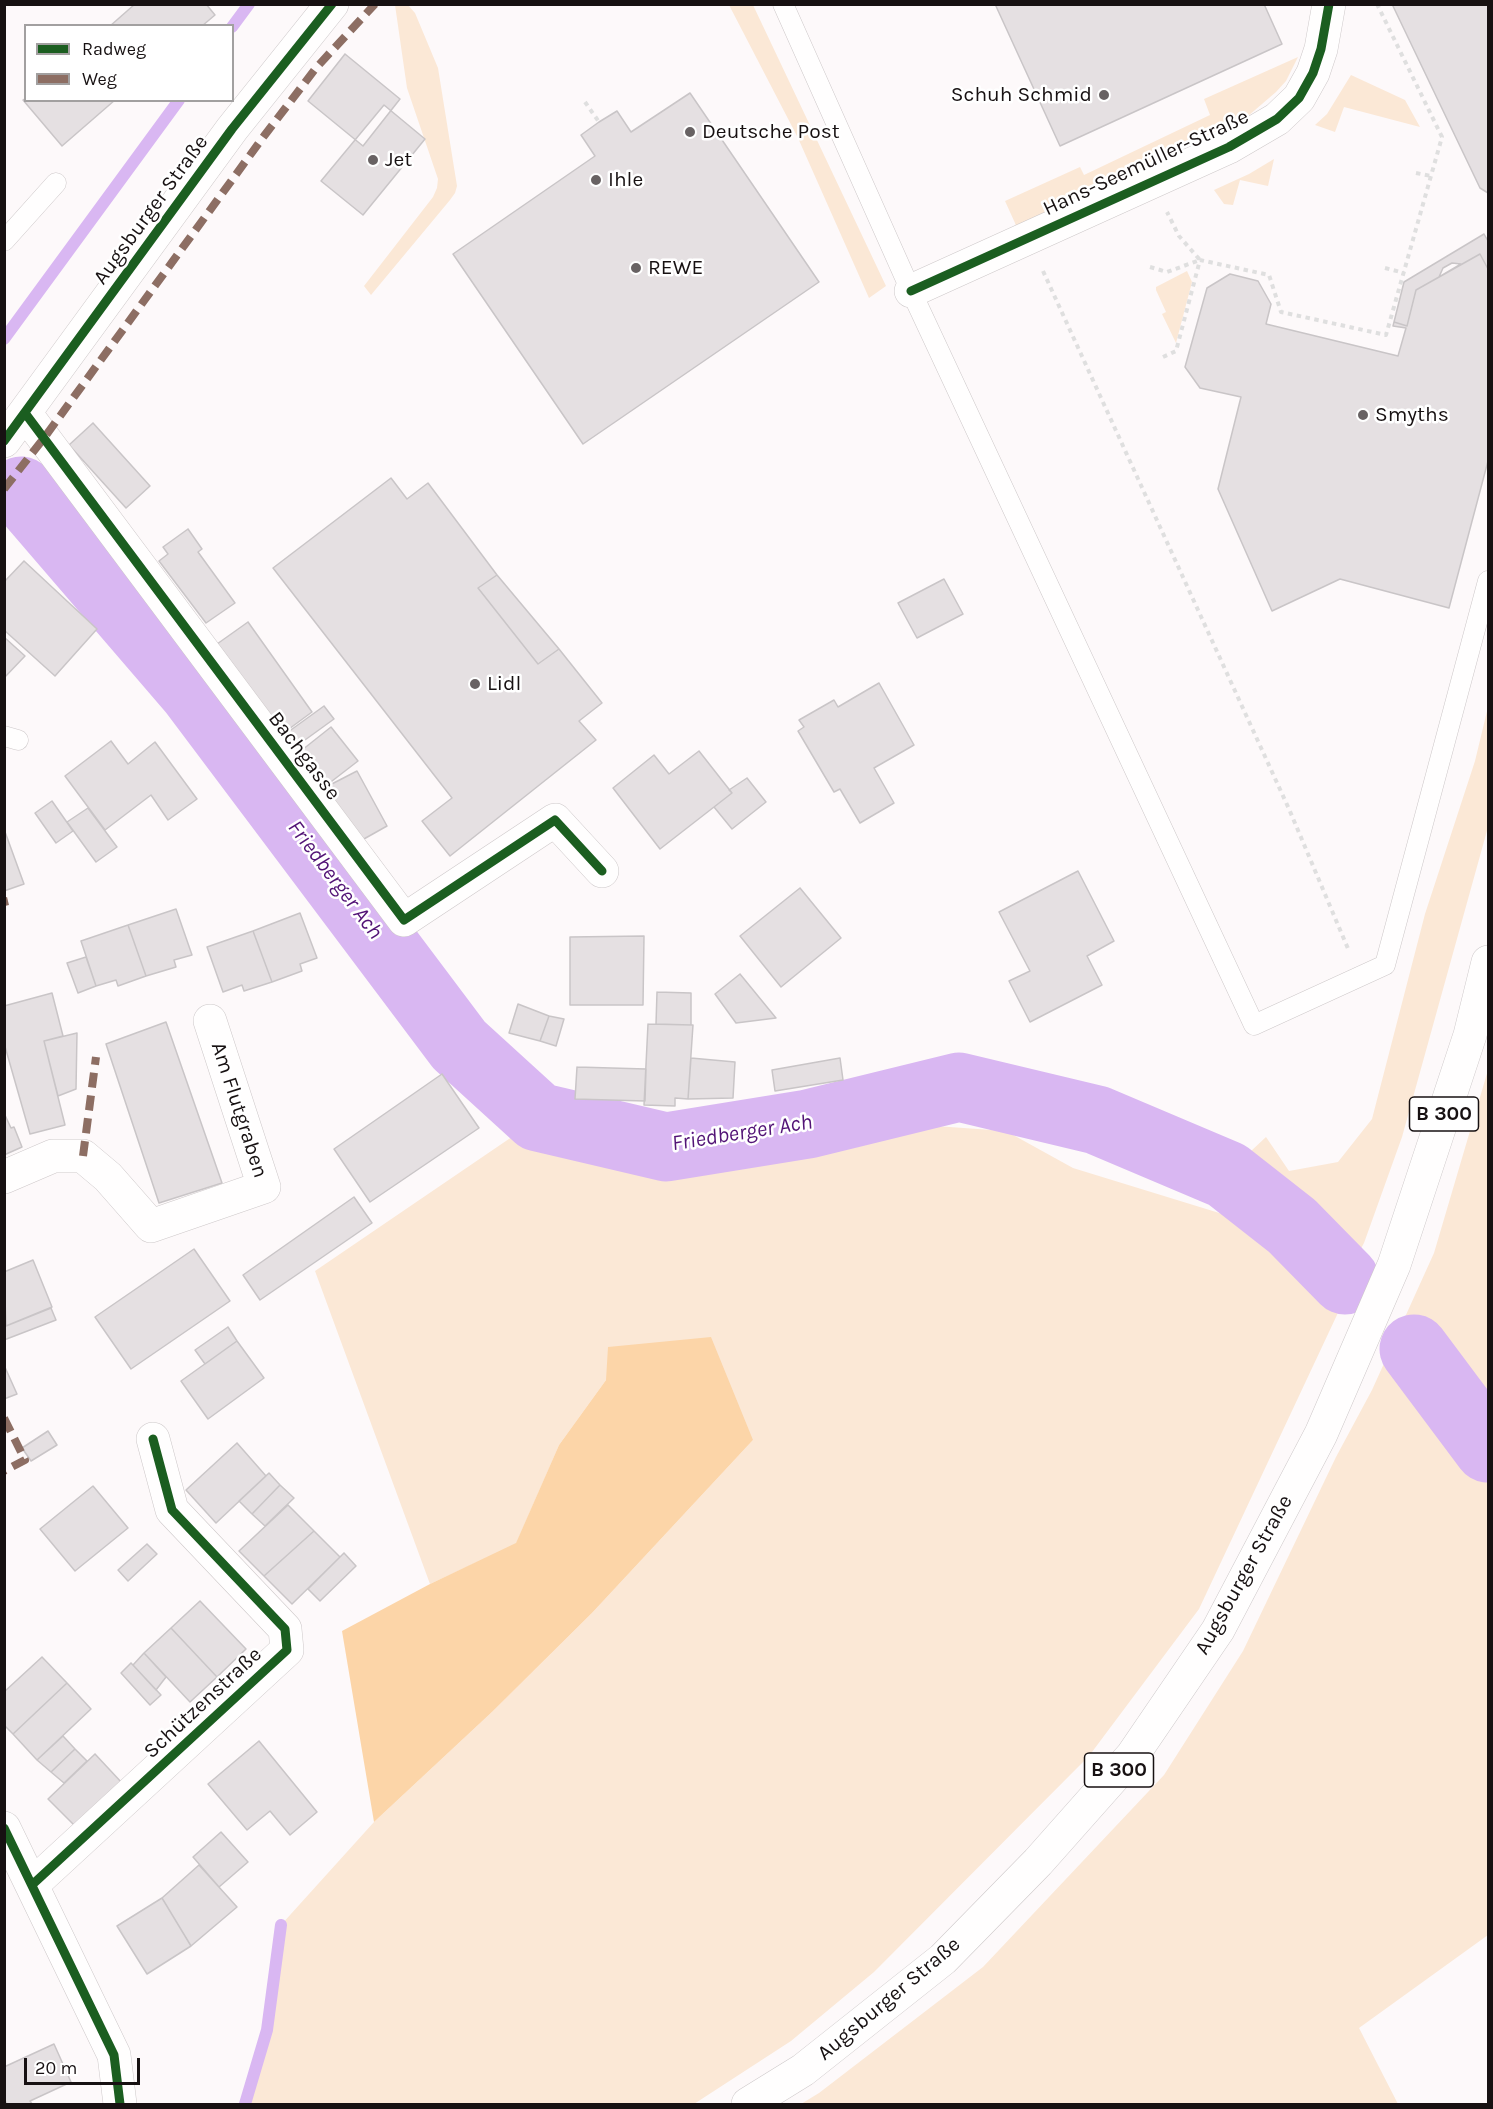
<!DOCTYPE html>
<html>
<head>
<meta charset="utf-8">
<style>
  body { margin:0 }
  #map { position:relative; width:1493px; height:2109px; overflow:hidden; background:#fdf9fa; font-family:Karla,sans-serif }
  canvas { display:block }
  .frame { position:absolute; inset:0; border:6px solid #171112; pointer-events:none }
  .legend { position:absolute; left:24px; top:24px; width:210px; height:78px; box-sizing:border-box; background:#fff; border:2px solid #a2a0a0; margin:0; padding:8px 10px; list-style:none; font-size:18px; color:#171112 }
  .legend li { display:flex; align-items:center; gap:12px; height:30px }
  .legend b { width:30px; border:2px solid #a2a0a0 }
  .scale { position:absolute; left:24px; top:2058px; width:116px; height:27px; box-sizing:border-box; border:3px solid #171112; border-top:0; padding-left:8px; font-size:18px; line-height:21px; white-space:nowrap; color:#171112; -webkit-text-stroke:4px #fff; paint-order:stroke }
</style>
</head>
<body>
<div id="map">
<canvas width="1493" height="2109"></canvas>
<div class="frame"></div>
<ul class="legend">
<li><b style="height:8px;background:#1b5e20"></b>Radweg</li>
<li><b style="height:8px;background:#8d6e63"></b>Weg</li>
</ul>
<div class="scale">20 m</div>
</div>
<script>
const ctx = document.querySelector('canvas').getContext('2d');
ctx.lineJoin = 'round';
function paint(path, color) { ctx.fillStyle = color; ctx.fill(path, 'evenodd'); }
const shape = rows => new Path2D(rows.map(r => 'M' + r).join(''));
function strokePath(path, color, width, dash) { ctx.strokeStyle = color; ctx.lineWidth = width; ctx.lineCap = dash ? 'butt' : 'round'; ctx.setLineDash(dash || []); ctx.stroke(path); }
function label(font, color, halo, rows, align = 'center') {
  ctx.font = font + ' Karla,sans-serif'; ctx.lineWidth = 5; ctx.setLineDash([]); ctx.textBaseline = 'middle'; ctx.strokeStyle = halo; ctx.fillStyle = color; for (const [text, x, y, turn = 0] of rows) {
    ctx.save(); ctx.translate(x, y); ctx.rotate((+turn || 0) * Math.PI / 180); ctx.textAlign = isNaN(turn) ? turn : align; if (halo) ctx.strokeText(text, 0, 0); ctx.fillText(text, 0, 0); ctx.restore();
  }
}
paint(shape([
  [395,5,408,5,415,13,438,68,457,186,455,193,450,200,371,295,364,286,433,197,437,188,438,179,407,88],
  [729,5,753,5,886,286,869,298,798,138],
  [1298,57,1286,81,1276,92,1248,116,1016,226,1015,223,1005,201,1080,167,1084,175,1210,115,1204,99],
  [1351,75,1405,100,1420,127,1344,107,1335,132,1315,125,1327,114],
  [1274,159,1268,186,1240,180,1233,205,1224,204,1214,190,1249,174],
  [1187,271,1192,282,1176,343,1162,314,1166,312,1156,290,1156,287],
  [1488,707,1488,827,1402,1137,1364,1243,1358,1254,1306,1213,1252,1182,1234,1167,1266,1137,1289,1171,1338,1162,1372,1119,1425,914,1475,761],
  [1488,1070,1488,1935,1359,2028,1398,2104,801,2104,819,2093,983,1967,1164,1775,1243,1651,1336,1457,1372,1390,1434,1253],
  [921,1125,1006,1131,1073,1168,1229,1216,1344,1300,1199,1609,1089,1756,874,1972,791,2041,694,2104,245,2104,267,2030,281,1925,374,1822,492,1712,592,1613,753,1440,606,1380,559,1445,516,1544,430,1584,315,1271,525,1128,632,1174]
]), '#fbe8d6');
paint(shape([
  [711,1337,753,1440,592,1613,492,1712,374,1822,342,1631,430,1584,516,1543,559,1445,606,1380,608,1347]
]), '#fcd5a8');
strokePath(shape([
  [232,27,249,4],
  [4,339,179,100],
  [245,2104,267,2030,281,1925]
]), '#d9b7f2', 12);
strokePath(shape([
  [21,491,193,691,459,1045,538,1117,666,1147,808,1124,959,1087,1097,1120,1227,1175,1292,1226,1345,1280],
  [1414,1349,1488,1448]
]), '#d9b7f2', 69);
const building = shape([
  [135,4,206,4,215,15,202,26,110,26,135,4],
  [995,4,1264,4,1282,44,1060,146,995,4],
  [1392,4,1488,4,1488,193,1480,188,1392,4],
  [345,54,400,99,363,146,308,101,345,54],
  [690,93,819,282,583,444,453,254,595,156,581,135,599,122,617,111,631,132,690,93],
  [26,98,26,100,115,100,62,146,23,100,26,98],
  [384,105,425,139,363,215,321,181,384,105],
  [1484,234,1488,241,1488,269,1480,254,1416,290,1407,326,1394,322,1404,282,1484,234],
  [1480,254,1488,269,1488,461,1449,608,1340,579,1272,611,1218,489,1241,397,1200,388,1185,367,1207,288,1230,274,1258,281,1271,304,1266,324,1398,356,1406,328,1393,326,1394,322,1407,326,1416,290,1480,254],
  [1452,263,1461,264,1439,277,1443,268,1452,263],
  [93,423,150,486,126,508,69,445,93,423],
  [391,478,407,499,428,483,497,575,478,588,538,664,559,649,602,703,579,721,596,740,450,856,422,821,452,798,273,568,391,478],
  [188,529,202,549,198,552,235,603,206,623,159,561,168,554,163,547,188,529],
  [24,561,97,629,55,676,4,630,4,582,24,561],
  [497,575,559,649,538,664,478,588,497,575],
  [944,579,963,614,917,638,898,603,944,579],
  [248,622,312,712,274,740,210,649,248,622],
  [4,637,25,656,4,678,4,637],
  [879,683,914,745,874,768,894,803,860,823,840,789,834,792,798,731,804,727,799,720,834,700,838,707,879,683],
  [324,706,334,719,287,753,277,740,324,706],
  [331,727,358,761,323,788,297,754,331,727],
  [111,741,128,764,155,742,197,799,168,820,151,795,105,830,65,776,111,741],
  [699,751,732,793,660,849,613,788,654,755,669,774,699,751],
  [357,771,387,826,355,844,324,788,357,771],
  [747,778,766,802,732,829,714,807,732,793,729,790,747,778],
  [52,801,73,831,56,843,35,813,52,801],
  [88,808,117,847,96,862,67,822,88,808],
  [4,829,24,884,4,891,4,829],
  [1078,871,1114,941,1087,956,1102,985,1030,1022,1009,981,1030,971,999,912,1078,871],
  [800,888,841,938,781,987,740,936,800,888],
  [176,909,192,955,174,960,176,967,146,976,128,925,176,909],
  [300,913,317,958,300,964,302,971,272,982,253,931,300,913],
  [128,925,146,976,118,986,116,980,96,986,81,941,128,925],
  [253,931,272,982,244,991,242,985,223,992,207,947,253,931],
  [644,936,643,1005,570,1005,570,937,644,936],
  [86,957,96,986,78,993,67,963,86,957],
  [740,974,776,1018,736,1023,715,994,740,974],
  [657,992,691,993,691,1025,656,1024,657,992],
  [52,993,63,1036,44,1041,65,1125,30,1134,4,1043,4,1006,52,993],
  [518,1004,549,1016,540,1041,509,1033,518,1004],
  [549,1016,564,1019,556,1046,540,1041,549,1016],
  [166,1022,222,1183,159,1203,106,1044,166,1022],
  [648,1024,693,1025,688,1099,675,1098,675,1106,644,1105,648,1024],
  [77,1033,76,1089,58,1096,44,1041,77,1033],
  [691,1058,735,1062,733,1098,688,1099,691,1058],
  [840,1058,843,1080,775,1091,772,1070,840,1058],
  [577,1067,646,1069,645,1101,575,1099,577,1067],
  [442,1074,479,1128,370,1202,334,1149,442,1074],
  [4,1113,11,1128,14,1127,22,1147,4,1155,4,1113],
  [354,1197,372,1223,260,1300,243,1275,354,1197],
  [194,1249,230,1301,131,1369,95,1317,194,1249],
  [33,1260,52,1307,6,1326,4,1272,33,1260],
  [51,1308,56,1320,4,1340,4,1323,6,1326,51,1308],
  [228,1327,237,1341,205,1364,195,1350,228,1327],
  [237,1341,264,1378,208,1419,181,1381,237,1341],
  [4,1365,17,1394,4,1399,4,1365],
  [48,1431,57,1445,31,1461,22,1448,48,1431],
  [237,1443,266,1476,216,1523,186,1490,237,1443],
  [269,1473,280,1485,252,1514,239,1501,269,1473],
  [280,1485,294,1498,265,1526,252,1514,280,1485],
  [93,1486,128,1528,75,1571,40,1529,93,1486],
  [288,1505,314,1531,264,1576,239,1551,288,1505],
  [314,1531,340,1557,292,1604,264,1576,314,1531],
  [147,1544,157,1554,128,1581,118,1570,147,1544],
  [344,1553,356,1566,320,1601,308,1589,344,1553],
  [200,1601,246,1649,217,1677,171,1628,200,1601],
  [171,1628,217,1677,190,1702,144,1653,171,1628],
  [144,1653,166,1677,156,1690,133,1665,144,1653],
  [42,1657,67,1683,13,1734,4,1725,4,1692,42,1657],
  [131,1663,161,1695,150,1705,121,1673,131,1663],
  [67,1683,91,1709,37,1760,13,1734,67,1683],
  [63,1736,75,1749,51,1772,37,1760,63,1736],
  [259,1741,317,1812,290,1835,270,1811,247,1830,208,1784,259,1741],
  [75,1749,87,1761,64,1783,51,1772,75,1749],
  [95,1754,123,1784,77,1828,48,1799,95,1754],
  [221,1832,248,1862,219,1887,193,1857,221,1832],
  [199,1865,237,1907,191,1946,162,1898,199,1865],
  [162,1898,191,1946,147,1974,117,1926,162,1898],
  [54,2044,71,2082,30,2101,32,2104,7,2104,4,2099,4,2067,54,2044]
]);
paint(building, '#e5e0e2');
strokePath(building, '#c9c5c7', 1.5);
const service = shape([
  [783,4,911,291,1254,1025,1385,965,1488,581],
  [4,241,56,183],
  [4,736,18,740]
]);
const minor = shape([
  [911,291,1229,147,1277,119,1299,98,1313,73,1321,49,1329,4],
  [25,413,404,920,555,820,602,871],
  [4,441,232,129,332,4],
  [4,1177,53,1156,83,1156,108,1177,151,1226,264,1187,210,1021],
  [4,1828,114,2055,120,2104],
  [33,1884,287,1650,285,1629,172,1510,153,1439]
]);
const primary = shape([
  [748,2104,803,2070,943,1959,1038,1862,1132,1756,1218,1630,1321,1434,1394,1265,1470,1035,1488,962]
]);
strokePath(service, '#cdc8c9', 21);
strokePath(minor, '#cdc8c9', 34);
strokePath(primary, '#cdc8c9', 34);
strokePath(shape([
  [585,102,599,122],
  [1416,173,1431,176],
  [1150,267,1167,272,1200,260,1179,236,1167,212],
  [1385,268,1404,273],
  [1043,271,1289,809,1349,951],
  [1163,357,1176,351,1200,260,1269,275,1281,312,1386,335,1442,137,1377,4]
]), '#dfdfdf', 4, [4.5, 4.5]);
strokePath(service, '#fffefe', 20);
strokePath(minor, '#fffefe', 33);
strokePath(primary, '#fffefe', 33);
strokePath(shape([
  [4,489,44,438,264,136,316,68,375,4],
  [4,902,8,901],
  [83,1156,96,1057],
  [4,1418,25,1460,4,1471]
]), '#8d6e63', 8, [15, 8]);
strokePath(shape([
  [911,291,1229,147,1277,119,1299,98,1313,73,1321,49,1329,4],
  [25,413,404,920,555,820,602,871],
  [4,441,232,129,332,4],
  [4,1828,114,2055,120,2104],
  [33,1884,287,1650,285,1629,172,1510,153,1439]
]), '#1b5e20', 9);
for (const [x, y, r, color] of [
  [1104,95,6,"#686263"],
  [690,132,6,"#686263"],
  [373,160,6,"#686263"],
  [596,180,6,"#686263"],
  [636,268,6,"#686263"],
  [1363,415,6,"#686263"],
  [475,684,6,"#686263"]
]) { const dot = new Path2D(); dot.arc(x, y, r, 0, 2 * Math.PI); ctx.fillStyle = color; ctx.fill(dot); strokePath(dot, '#fff', 2); }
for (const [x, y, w] of [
  [1444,1114,69],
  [1119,1770,69]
]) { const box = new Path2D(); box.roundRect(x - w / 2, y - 17, w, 34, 4.5); ctx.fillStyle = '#fff'; ctx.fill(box); strokePath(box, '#171112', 1.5); }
label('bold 20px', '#171112', null, [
  ["B 300",1444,1114],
  ["B 300",1119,1770]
]);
label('21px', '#171112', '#fff', [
  ["Schuh Schmid",1092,95,"right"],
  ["Deutsche Post",702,132],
  ["Jet",385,160],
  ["Ihle",608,180],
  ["REWE",648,268],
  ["Smyths",1375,415],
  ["Lidl",487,684]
], 'left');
label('21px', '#171112', '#fff', [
  ["Hans-Seemüller-Straße",1146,163,-25],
  ["Augsburger Straße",151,210,-54],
  ["Bachgasse",304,756,53],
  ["Am Flutgraben",239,1110,72],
  ["Augsburger Straße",1244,1575,-61],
  ["Schützenstraße",203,1703,-43],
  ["Augsburger Straße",889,1999,-40]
]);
label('italic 22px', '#521376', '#fff', [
  ["Friedberger Ach",335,880,53],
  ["Friedberger Ach",742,1133,-9]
]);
</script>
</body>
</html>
